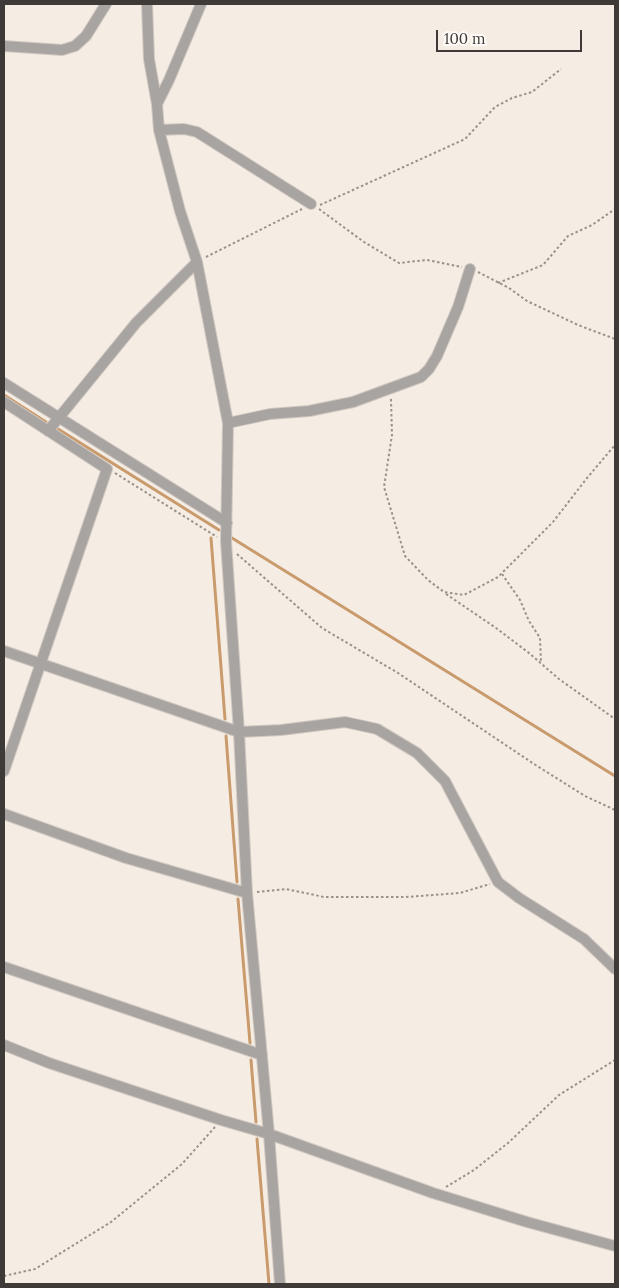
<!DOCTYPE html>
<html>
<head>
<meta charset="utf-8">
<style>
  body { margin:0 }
  #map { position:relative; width:619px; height:1288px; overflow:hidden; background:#f5ece3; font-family:Lora,serif }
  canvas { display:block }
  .frame { position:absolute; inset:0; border:5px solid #3e3a37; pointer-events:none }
  .scale { position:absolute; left:436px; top:30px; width:146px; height:22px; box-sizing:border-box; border:2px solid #3e3a37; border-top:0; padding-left:6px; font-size:15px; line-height:18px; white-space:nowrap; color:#3e3a37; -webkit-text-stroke:4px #fefaf7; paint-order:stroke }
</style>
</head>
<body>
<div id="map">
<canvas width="619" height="1288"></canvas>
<div class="frame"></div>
<div class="scale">100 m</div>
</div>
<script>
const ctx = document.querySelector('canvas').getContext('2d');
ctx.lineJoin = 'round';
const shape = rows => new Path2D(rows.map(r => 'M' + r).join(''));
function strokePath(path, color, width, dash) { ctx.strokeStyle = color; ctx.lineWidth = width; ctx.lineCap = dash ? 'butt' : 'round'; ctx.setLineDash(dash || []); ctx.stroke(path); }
strokePath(shape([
  [4,395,46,422],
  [58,429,219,530],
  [211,538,225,719],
  [232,538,615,776],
  [226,736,237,882],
  [238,899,250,1043],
  [251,1060,256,1122],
  [257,1139,269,1284]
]), '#c89a6c', 3);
const minor = shape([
  [147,4,149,59,157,104,159,130,180,211,197,262,228,423,226,542,239,732,247,893,269,1134,280,1284],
  [4,46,62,50,75,46,86,36,106,4],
  [157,104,169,80,201,4],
  [159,130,184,129,197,132,311,204],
  [4,383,227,523],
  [4,402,107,469,4,771],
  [228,423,270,414,309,411,353,402,421,377,429,369,437,356,458,307,470,269],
  [48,431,136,323,197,262],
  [4,651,239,732,281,730,345,722,377,729,417,753,445,781,498,882,519,898,584,939,615,969],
  [4,814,126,858,247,893],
  [4,967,262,1055],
  [4,1045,49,1063,221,1120,269,1134,433,1193,527,1222,615,1246]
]);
strokePath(minor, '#d0c8c1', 12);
strokePath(shape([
  [320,205,465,139,495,107,512,98,532,92,561,69],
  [319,209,364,242,399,263,427,260,462,267],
  [206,257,302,209],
  [478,272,509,288,527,301,578,325,615,339],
  [498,283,543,265,568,236,592,225,615,209],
  [391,399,392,435,384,487,405,556,428,580,444,592,464,595,498,577,553,522,587,478,615,445],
  [115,473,217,537],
  [237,554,322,628,398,673,534,764,585,796,615,810],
  [502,574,520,600,529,621,540,638,541,663],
  [446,594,496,628,529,653,559,679,615,719],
  [257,892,286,889,324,897,406,897,460,893,490,884],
  [446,1187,474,1170,508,1143,559,1095,615,1060],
  [4,1276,35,1269,111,1222,182,1164,215,1127]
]), '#98928c', 2, [2.5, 2.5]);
strokePath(minor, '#a8a4a1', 10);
</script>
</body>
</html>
